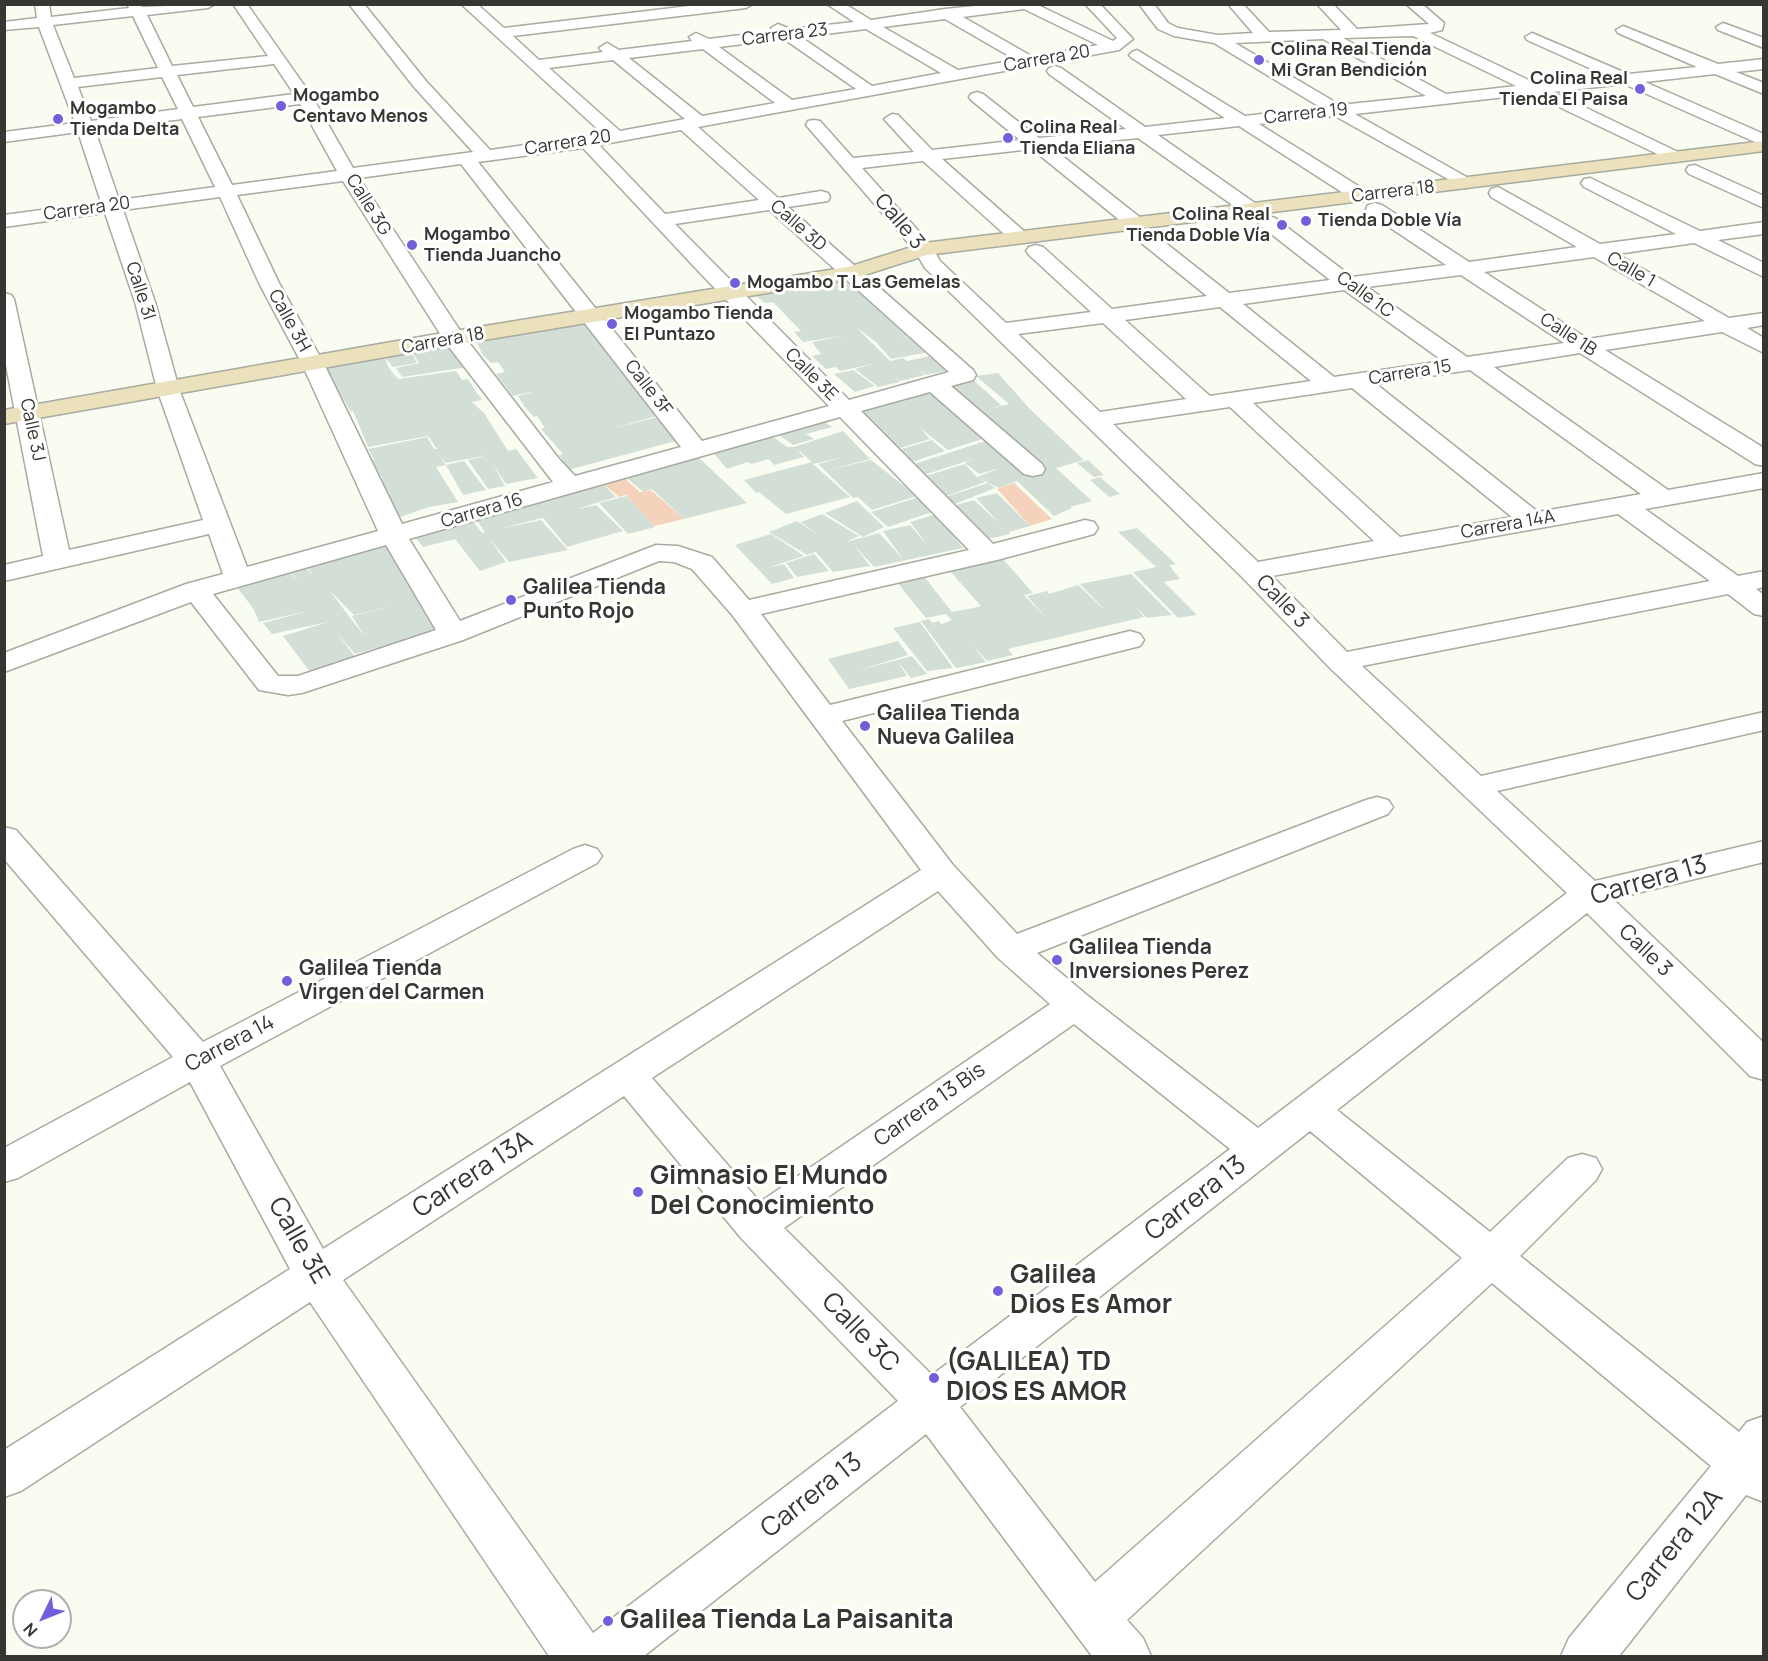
<!DOCTYPE html>
<html>
<head>
<meta charset="utf-8">
<style>
  body { margin:0 }
  #map { position:relative; width:1768px; height:1661px; overflow:hidden; background:#f9fdf1; font-family:Manrope,sans-serif }
  canvas { display:block }
  .frame { position:absolute; inset:0; border:6px solid #363732; pointer-events:none }
  .north { position:absolute; left:12px; top:1589px; width:60px; height:60px; box-sizing:border-box; background:#fff; border:2px solid #afafad; border-radius:50%; rotate:227deg; font-size:16px; font-weight:700; line-height:24px; text-align:center; color:#363732 }
  .north::after { content:''; display:block; margin:auto; width:21px; height:27px; background:#725fda; clip-path:polygon(50% 0,100% 100%,50% 72%,0 100%) }
</style>
</head>
<body>
<div id="map">
<canvas width="1768" height="1661"></canvas>
<div class="frame"></div>
<div class="north">N</div>
</div>
<script>
const ctx = document.querySelector('canvas').getContext('2d');
ctx.lineJoin = 'round';
function paint(path, color) { ctx.fillStyle = color; ctx.fill(path, 'evenodd'); }
const shape = rows => new Path2D(rows.map(r => 'M' + r).join(''));
function strokePath(path, color, width, dash) { ctx.strokeStyle = color; ctx.lineWidth = width; ctx.lineCap = dash ? 'butt' : 'round'; ctx.setLineDash(dash || []); ctx.stroke(path); }
function label(font, color, halo, rows, align = 'center') {
  ctx.font = font + ' Manrope,sans-serif'; ctx.lineWidth = 6; ctx.setLineDash([]); ctx.textBaseline = 'middle'; ctx.strokeStyle = halo; ctx.fillStyle = color; for (const [text, x, y, turn = 0] of rows) {
    ctx.save(); ctx.translate(x, y); ctx.rotate((+turn || 0) * Math.PI / 180); ctx.textAlign = isNaN(turn) ? turn : align; if (halo) ctx.strokeText(text, 0, 0); ctx.fillText(text, 0, 0); ctx.restore();
  }
}
paint(shape([
  [621,475,640,492,632,494,651,490,684,519,654,526,626,495,619,497,600,481],
  [1014,483,1052,519,1030,526,997,489]
]), '#f5d2bb');
paint(shape([
  [853,276,916,334,900,338,918,335,936,351,891,359,876,342,856,327,890,361,903,358,907,361,939,354,955,369,926,375,915,366,925,375,900,381,894,376,900,382,878,387,855,369,873,364,840,371,836,367,826,369,812,356,821,354,812,342,843,336,803,342,794,332,801,331,773,302,765,303,755,295,789,288,799,295,791,288],
  [590,322,632,374,619,377,634,375,664,414,611,429,662,416,683,439,568,470,559,455,563,454,541,429,545,428,537,416,534,417,524,406,518,396,536,391,513,396,496,374,505,372,498,362,491,363,482,354,476,340],
  [455,346,468,367,402,377,396,368,419,363,413,353],
  [411,351,417,363,393,367,384,356,389,368,398,379,456,371,462,380,468,379,475,390,482,400,472,402,484,413,508,451,516,449,538,478,506,484,493,464,505,486,488,489,468,460,488,455,446,463,439,455,446,465,436,467,458,502,429,507,400,517,387,494,390,494,380,480,383,479,371,461,374,460,368,449,427,437,434,449,437,449,428,436,368,447,353,411,351,412,325,368,384,356],
  [853,370,875,386,855,392,834,374],
  [998,373,1030,409,1084,460,1056,468,1092,501,1070,507,1072,508,1054,516,1017,481,999,488,978,478,985,482,941,498,919,478,965,464,977,477,1000,468,979,474,965,463,974,459,965,462,963,460,964,462,918,477,905,467,1010,433,1000,433,949,389,956,386,949,388,943,384,970,377,1001,405,992,408,1009,404,976,376],
  [934,388,989,437,948,450,920,428,930,439,890,451,851,413,907,400,900,396],
  [822,420,832,427,806,434,814,439,793,445,775,432],
  [843,431,870,459,826,471,871,460,917,496,872,510,858,497,853,498,818,464,844,457,813,464,850,497,786,514,759,492,756,493,744,480,812,462,796,448,804,457,774,465,769,459,751,464,748,462,727,469,710,449,768,433,787,447,794,447],
  [932,440,945,451,906,464,891,452],
  [697,456,747,503,684,519,652,489,643,492,622,474],
  [1088,460,1104,475,1094,477,1077,463],
  [464,461,486,490,463,495,446,465],
  [1100,477,1120,494,1109,497,1090,480],
  [598,479,616,497,577,509,596,505,623,531,567,547,543,518,550,516,498,529,541,520,568,550,509,562,489,538,506,562,480,571,455,539,423,547,413,535,470,517,482,533,485,532,474,516],
  [988,483,995,488,950,506,939,499],
  [997,493,1030,526,1009,532,1010,534,984,540,953,506,974,500,1000,524,976,498],
  [627,496,655,527,628,534,599,503],
  [919,497,935,511,888,527,871,512],
  [857,501,884,527,863,537,825,513],
  [822,514,859,536,846,542,879,533,903,559,883,531,910,525,928,546,910,522,936,514,963,548,874,567,854,545,870,566,833,572,816,552,807,555,769,532,797,521,817,534,801,522],
  [1137,528,1176,564,1169,565,1180,579,1164,582,1197,615,1178,618,1133,572,1156,567,1118,532],
  [771,534,804,556,767,568,784,564,794,578,772,584,735,545],
  [389,540,414,582,403,586,414,583,445,626,406,640,355,654,337,633,356,658,310,672,283,636,328,622,272,634,263,623,308,611,259,622,253,608,236,586,289,571,300,584,288,568,302,564,314,577,304,563],
  [329,590,354,615,400,604,352,616,365,637],
  [814,554,829,571,797,577,786,563],
  [1002,558,1033,593,1024,595,1047,619,1027,596,1047,591,1049,594,1078,585,1106,611,1080,584,1131,574,1172,615,1147,618,1134,605,1144,617,1008,649,1013,655,987,661,971,643,986,662,956,668,921,621,929,619,932,623,938,621,942,624,952,620,946,614,926,618,896,581,923,575,952,612,973,608,981,606,949,570],
  [920,622,953,668,927,671,893,628],
  [898,641,908,655,856,671,912,656,927,674,911,678,898,662,907,676,849,689,828,659]
]), '#d3dfd6');
const street = shape([
  [35,4,49,4,51,17,129,8,127,4,141,4,142,7,215,4,208,8,147,15,172,66,268,56,233,4,247,4,313,98,353,168,473,152,414,87,349,4,364,4,426,81,490,150,603,134,461,4,477,4,504,28,706,4,753,4,746,8,513,36,539,60,603,52,599,48,607,43,619,50,692,41,689,37,696,33,709,39,773,31,771,28,778,24,790,29,854,22,827,4,845,4,871,20,945,9,995,4,1041,4,1040,6,1113,41,1117,38,1085,4,1100,4,1133,39,1119,50,698,127,778,198,821,191,828,193,830,197,828,201,788,207,973,370,976,375,973,380,951,386,1042,464,1045,469,1042,474,1033,476,1024,474,930,392,861,411,993,544,1085,520,1094,522,1098,528,1094,534,997,560,761,614,830,705,1130,631,1140,634,1144,640,1140,646,842,721,953,865,1017,934,1366,800,1377,797,1388,800,1393,807,1388,814,1037,953,1088,996,1258,1128,1567,893,1330,668,1242,577,925,268,915,251,806,125,808,121,814,120,820,121,853,158,914,152,884,119,892,114,898,115,932,150,1020,140,971,100,969,97,971,94,977,92,983,94,1039,138,1126,129,1049,74,1047,71,1049,68,1055,66,1061,68,1145,127,1225,118,1132,58,1129,55,1132,52,1137,50,1245,116,1320,107,1214,43,1174,36,1158,29,1139,4,1154,4,1168,23,1178,28,1218,35,1253,33,1228,4,1243,4,1269,32,1341,30,1317,4,1333,4,1357,29,1429,24,1406,4,1422,4,1444,23,1442,30,1430,33,1537,84,1607,76,1527,40,1525,37,1532,33,1628,74,1697,67,1618,33,1616,30,1623,26,1718,64,1764,59,1764,69,1736,72,1764,83,1764,94,1715,74,1645,82,1764,134,1764,146,1624,84,1553,92,1680,153,1683,157,1680,161,1674,162,1532,94,1355,114,1470,179,1473,183,1470,187,1464,188,1335,116,1259,124,1368,192,1370,196,1368,200,1361,202,1354,200,1239,126,1158,135,1259,206,1261,210,1259,214,1252,216,1245,214,1138,138,1051,147,1142,219,1145,223,1142,227,1135,229,1128,227,1032,149,942,159,1026,233,1029,237,1026,241,1019,243,1012,241,923,161,862,168,931,245,940,261,1006,323,1091,312,1029,255,1026,251,1029,247,1036,245,1043,247,1112,309,1207,296,1139,241,1136,237,1139,233,1146,231,1153,233,1229,293,1330,280,1261,226,1258,222,1261,218,1268,216,1275,218,1352,277,1446,265,1368,213,1366,209,1368,205,1375,203,1382,205,1469,262,1577,247,1491,197,1489,193,1491,189,1498,187,1600,244,1676,234,1584,187,1581,183,1584,179,1590,178,1700,231,1764,222,1764,234,1718,240,1764,263,1764,277,1694,243,1617,254,1729,318,1764,313,1764,325,1747,328,1764,338,1764,353,1722,332,1605,350,1764,448,1764,466,1755,464,1580,353,1494,367,1668,490,1764,473,1764,488,1645,509,1738,576,1764,571,1764,587,1756,589,1764,595,1764,616,1754,614,1728,594,1362,666,1481,776,1764,712,1764,730,1497,791,1595,881,1764,841,1764,862,1613,899,1764,1043,1764,1080,1750,1076,1587,913,1337,1110,1490,1232,1568,1158,1582,1154,1596,1158,1602,1169,1596,1180,1520,1256,1739,1432,1747,1422,1764,1416,1764,1502,1746,1495,1619,1656,1561,1656,1569,1638,1711,1466,1492,1283,1127,1620,1143,1638,1151,1656,1092,1656,926,1434,644,1656,549,1656,310,1302,21,1491,4,1497,4,1450,290,1269,190,1082,18,1178,4,1182,4,1148,173,1057,4,859,4,827,16,830,203,1042,573,849,585,845,597,849,602,856,597,863,220,1066,323,1249,921,870,733,616,692,569,674,562,659,561,463,640,302,693,288,695,259,690,191,602,4,672,4,653,186,584,223,574,209,534,4,581,4,565,43,556,4,355,4,293,11,295,14,299,69,550,203,520,157,389,135,302,105,213,4,227,4,215,101,202,78,132,4,142,4,132,75,123,39,27,4,30,4,22,37,18,35,4],
  [1024,9,1098,45,1033,57,963,17,1024,9],
  [133,16,158,68,74,78,53,25,133,16],
  [945,19,1016,60,958,70,883,27,945,19],
  [866,29,941,73,872,86,801,37,866,29],
  [1413,36,1516,86,1446,94,1343,38,1413,36],
  [784,39,856,89,792,100,719,47,784,39],
  [1323,39,1426,96,1340,105,1235,43,1323,39],
  [703,49,775,103,702,116,629,58,703,49],
  [613,60,685,119,620,131,549,68,613,60],
  [274,64,294,94,193,107,177,75,274,64],
  [162,77,178,109,91,121,78,87,162,77],
  [300,104,337,171,232,185,198,117,300,104],
  [182,119,215,187,119,200,95,130,182,119],
  [681,130,759,200,665,214,599,145,681,130],
  [583,148,701,274,829,406,702,441,478,162,583,148],
  [461,164,681,447,575,476,559,459,463,335,359,178,461,164],
  [343,181,446,343,553,482,402,524,324,364,279,283,237,195,343,181],
  [220,197,259,283,302,364,378,531,247,567,179,389,155,302,123,210,220,197],
  [769,210,949,372,849,400,675,224,769,210],
  [1594,257,1705,321,1588,339,1484,272,1594,257],
  [1461,275,1564,343,1467,357,1367,287,1461,275],
  [1344,290,1443,361,1334,377,1243,304,1344,290],
  [1220,307,1311,381,1210,396,1125,320,1220,307],
  [1103,323,1186,399,1100,412,1018,334,1103,323],
  [1470,370,1641,494,1538,512,1376,384,1470,370],
  [1352,388,1512,517,1400,537,1253,403,1352,388],
  [1230,407,1374,541,1258,562,1113,424,1230,407],
  [840,417,969,550,749,600,712,557,678,546,656,545,460,621,409,539,840,417],
  [1618,514,1710,581,1347,652,1272,576,1618,514],
  [386,545,436,630,298,676,278,676,213,594,386,545],
  [938,891,998,958,1050,1004,760,1202,652,1078,938,891],
  [1074,1024,1230,1149,932,1375,784,1228,1074,1024],
  [624,1096,741,1238,898,1401,593,1633,343,1280,624,1096],
  [1310,1131,1462,1258,1095,1582,960,1407,1310,1131],
  [1723,23,1764,38,1764,48,1718,30,1716,27,1723,23],
  [1695,165,1764,196,1764,208,1689,174,1686,170,1689,166,1695,165]
]);
const secondary = shape([
  [1764,141,1764,151,927,255,852,279,454,345,4,424,4,410,454,331,848,267,924,243,1764,141]
]);
strokePath(street, '#a7aba0', 3);
strokePath(secondary, '#a7aba0', 3);
paint(street, '#fff');
paint(secondary, '#ece1bd');
for (const [x, y, r, color] of [
  [1259,60,6,"#725fda"],
  [1640,89,6,"#725fda"],
  [281,106,6,"#725fda"],
  [58,119,6,"#725fda"],
  [1008,138,6,"#725fda"],
  [1306,221,6,"#725fda"],
  [1282,225,6,"#725fda"],
  [412,245,6,"#725fda"],
  [735,283,6,"#725fda"],
  [612,324,6,"#725fda"],
  [511,600,6,"#725fda"],
  [865,726,6,"#725fda"],
  [1057,960,6,"#725fda"],
  [287,981,6,"#725fda"],
  [638,1192,6,"#725fda"],
  [998,1291,6,"#725fda"],
  [934,1378,6,"#725fda"],
  [608,1621,6,"#725fda"]
]) { const dot = new Path2D(); dot.arc(x, y, r, 0, 2 * Math.PI); ctx.fillStyle = color; ctx.fill(dot); strokePath(dot, '#fff', 2); }
label('18px', '#363732', '#fff', [
  ["Carrera 23",785,35,-7],
  ["Carrera 20",1047,59,-10],
  ["Carrera 19",1306,114,-6],
  ["Carrera 20",568,143,-9],
  ["Carrera 18",1393,192,-7],
  ["Calle 3G",368,205,58],
  ["Carrera 20",87,209,-8],
  ["Calle 3D",798,226,41],
  ["Calle 1",1631,270,30],
  ["Calle 3I",140,291,72],
  ["Calle 1C",1365,295,36],
  ["Calle 3H",289,321,61],
  ["Calle 1B",1568,335,33],
  ["Carrera 18",443,341,-10],
  ["Carrera 15",1410,373,-9],
  ["Calle 3E",811,375,45],
  ["Calle 3F",648,388,52],
  ["Calle 3J",32,430,78],
  ["Carrera 16",482,511,-16],
  ["Carrera 14A",1508,525,-10]
]);
label('bold 18px', '#363732', '#fff', [
  ["Colina Real Tienda",1271,50],
  ["Mi Gran Bendición",1271,71],
  ["Colina Real",1628,79,"right"],
  ["Tienda El Paisa",1628,100,"right"],
  ["Mogambo",293,96],
  ["Centavo Menos",293,117],
  ["Mogambo",70,109],
  ["Tienda Delta",70,130],
  ["Colina Real",1020,128],
  ["Tienda Eliana",1020,149],
  ["Colina Real",1270,215,"right"],
  ["Tienda Doble Vía",1270,236,"right"],
  ["Tienda Doble Vía",1318,221],
  ["Mogambo",424,235],
  ["Tienda Juancho",424,256],
  ["Mogambo T Las Gemelas",747,283],
  ["Mogambo Tienda",624,314],
  ["El Puntazo",624,335]
], 'left');
label('21px', '#363732', '#fff', [
  ["Calle 3",899,222,50],
  ["Calle 3",1282,602,46],
  ["Calle 3",1645,951,44],
  ["Carrera 14",230,1044,-28],
  ["Carrera 13 Bis",930,1105,-35]
]);
label('bold 21px', '#363732', '#fff', [
  ["Galilea Tienda",523,588],
  ["Punto Rojo",523,612],
  ["Galilea Tienda",877,714],
  ["Nueva Galilea",877,738],
  ["Galilea Tienda",1069,948],
  ["Inversiones Perez",1069,972],
  ["Galilea Tienda",299,969],
  ["Virgen del Carmen",299,993]
], 'left');
label('26px', '#363732', '#fff', [
  ["Carrera 13",1649,881,-16],
  ["Carrera 13A",473,1175,-33],
  ["Carrera 13",1196,1199,-38],
  ["Calle 3E",298,1241,60],
  ["Calle 3C",860,1333,46],
  ["Carrera 13",812,1496,-38],
  ["Carrera 12A",1675,1546,-51]
]);
label('bold 26px', '#363732', '#fff', [
  ["Gimnasio El Mundo",650,1177],
  ["Del Conocimiento",650,1207],
  ["Galilea",1010,1276],
  ["Dios Es Amor",1010,1306],
  ["(GALILEA) TD",946,1363],
  ["DIOS ES AMOR",946,1393],
  ["Galilea Tienda La Paisanita",620,1621]
], 'left');
</script>
</body>
</html>
